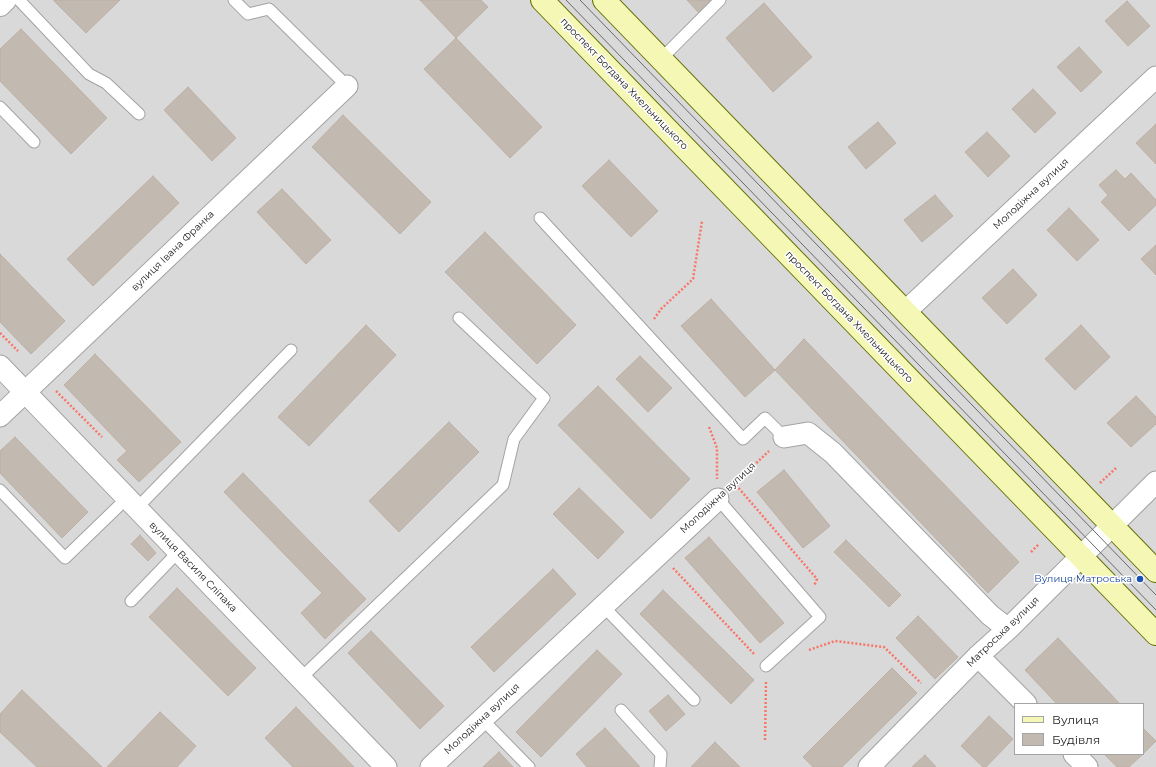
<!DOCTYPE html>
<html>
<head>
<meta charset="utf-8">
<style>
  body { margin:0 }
  #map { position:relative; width:1156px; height:767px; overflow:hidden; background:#ede9e1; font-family:Montserrat,sans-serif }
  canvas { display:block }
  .legend { position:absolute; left:1014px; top:703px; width:130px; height:52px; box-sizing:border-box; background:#fff; border:1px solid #a4a4a4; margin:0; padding:5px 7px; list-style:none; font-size:12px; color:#1c1c1c }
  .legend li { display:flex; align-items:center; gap:8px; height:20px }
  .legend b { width:20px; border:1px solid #a4a4a4 }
</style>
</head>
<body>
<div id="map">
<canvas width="1156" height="767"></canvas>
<ul class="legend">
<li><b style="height:5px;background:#f5f8b4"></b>Вулиця</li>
<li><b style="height:11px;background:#c2b9b1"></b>Будівля</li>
</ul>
</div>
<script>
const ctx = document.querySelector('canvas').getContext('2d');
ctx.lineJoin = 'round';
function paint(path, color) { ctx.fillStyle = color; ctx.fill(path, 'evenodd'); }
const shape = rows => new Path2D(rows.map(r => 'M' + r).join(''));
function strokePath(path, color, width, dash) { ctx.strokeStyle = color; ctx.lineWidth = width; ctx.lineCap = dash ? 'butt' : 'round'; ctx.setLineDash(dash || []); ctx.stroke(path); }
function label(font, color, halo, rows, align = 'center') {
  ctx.font = font + ' Montserrat,sans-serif'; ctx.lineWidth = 3; ctx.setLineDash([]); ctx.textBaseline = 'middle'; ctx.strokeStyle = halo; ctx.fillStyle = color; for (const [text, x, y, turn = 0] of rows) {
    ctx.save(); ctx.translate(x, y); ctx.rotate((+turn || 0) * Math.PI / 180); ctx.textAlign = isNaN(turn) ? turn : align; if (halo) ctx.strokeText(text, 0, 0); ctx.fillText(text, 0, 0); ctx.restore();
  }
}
paint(shape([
  [0,0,1156,0,1156,767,0,767],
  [1015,704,1143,704,1143,754,1015,754]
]), '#dad9d9');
const building = shape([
  [54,0,120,0,86,33,54,1,54,0],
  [420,0,481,0,488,7,456,38,420,0],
  [687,0,715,0,699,13,687,0],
  [1127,1,1150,26,1128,46,1105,21,1127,1],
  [764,3,812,57,773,92,726,38,764,3],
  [21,29,107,118,71,154,0,81,0,49,21,29],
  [456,38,542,127,510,158,424,69,456,38],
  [1079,47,1102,72,1081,92,1057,67,1079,47],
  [188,87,236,138,212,161,164,110,188,87],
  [1033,89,1056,113,1035,133,1012,109,1033,89],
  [343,115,431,202,400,234,312,147,343,115],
  [878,122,896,143,866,169,848,147,878,122],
  [1156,124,1156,164,1136,143,1156,124],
  [987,132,1010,156,988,177,965,152,987,132],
  [609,160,658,211,631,237,582,186,609,160],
  [1116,170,1125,179,1131,173,1156,200,1156,205,1129,231,1101,202,1108,195,1099,185,1116,170],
  [153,176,179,203,93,286,67,259,153,176],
  [282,189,331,240,306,264,257,212,282,189],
  [935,195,953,216,922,242,904,220,935,195],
  [1069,208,1099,240,1077,261,1047,230,1069,208],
  [485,232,576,325,537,364,445,272,485,232],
  [1156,245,1156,275,1141,259,1156,245],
  [0,254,65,321,31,354,0,322,0,254],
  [1013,269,1037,295,1007,324,982,298,1013,269],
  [711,299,775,370,745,397,681,326,711,299],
  [366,325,396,355,309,446,278,417,366,325],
  [1081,325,1110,357,1075,390,1045,359,1081,325],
  [804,339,1019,562,988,593,775,370,804,339],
  [95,354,181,442,139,482,117,460,127,451,64,385,95,354],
  [640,356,672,388,648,412,616,379,640,356],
  [598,386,690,479,651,519,558,425,598,386],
  [1136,396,1156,417,1156,424,1131,447,1107,423,1136,396],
  [449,422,479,452,399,532,369,501,449,422],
  [15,437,88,512,62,538,0,473,0,451,15,437],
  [784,470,830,526,803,548,757,492,784,470],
  [243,473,366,599,325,639,301,613,322,593,224,492,243,473],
  [579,488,624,532,598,559,553,514,579,488],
  [140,535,156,553,148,561,131,544,140,535],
  [709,537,784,623,760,643,685,558,709,537],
  [846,540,901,595,889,607,834,552,846,540],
  [553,569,576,594,494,672,471,647,553,569],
  [177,588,256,668,228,696,149,617,177,588],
  [663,590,754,680,731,704,640,614,663,590],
  [918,616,958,657,935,679,896,638,918,616],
  [371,631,444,706,420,729,348,653,371,631],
  [1058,638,1120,704,1057,704,1025,670,1058,638],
  [597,650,622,674,541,757,516,732,597,650],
  [892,668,917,693,842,767,813,767,803,757,892,668],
  [22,690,102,767,37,767,0,732,0,714,22,690],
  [668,695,685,714,666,731,649,711,668,695],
  [296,707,354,767,293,767,265,738,296,707],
  [160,712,196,746,177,767,107,767,160,712],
  [989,716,1013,739,986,767,983,767,961,746,989,716],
  [605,728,640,767,587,767,576,754,605,728],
  [1143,728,1156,741,1143,754,1143,728],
  [715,742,740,767,691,767,715,742],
  [499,752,513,767,483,767,499,752],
  [1104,754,1143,754,1129,767,1117,767,1104,754],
  [925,755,936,767,912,767,925,755]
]);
paint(building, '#c2b9b1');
strokePath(building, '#beb0a4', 1);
const service = shape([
  [19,0,89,74,106,83,139,114],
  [234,0,248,14,269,9,347,86],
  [661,59,720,0],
  [0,107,34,142],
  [540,218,743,439,765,418,784,437],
  [0,490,65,558,127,498],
  [718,499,820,617,766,666],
  [137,508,291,350],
  [131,601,178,552],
  [603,606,694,700],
  [301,678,503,485,514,439,544,398,459,318],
  [621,710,661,754,660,767],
  [482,719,529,767]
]);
const minor = shape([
  [906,311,1156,77],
  [0,366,386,767],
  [0,416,347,86],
  [784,437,808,433,833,453,990,615,1008,629],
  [978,656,1026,704],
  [1074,754,1087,767],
  [431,767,718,499],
  [869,767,978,656,1008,629,1156,482]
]);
const tertiary = shape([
  [0,5,5,0]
]);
const secondary = shape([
  [542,0,1156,634],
  [604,0,1156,571]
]);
strokePath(service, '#a3a3a3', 13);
strokePath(minor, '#a3a3a3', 23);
strokePath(tertiary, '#a3a3a3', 24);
strokePath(secondary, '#647006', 24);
strokePath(shape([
  [654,319,661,309,693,279,702,221],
  [0,333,18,351],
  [56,391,102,437],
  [709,427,717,448,717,479],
  [1100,483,1116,468],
  [733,485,769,451],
  [736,485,817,579,814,586],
  [1031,552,1039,544],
  [673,568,755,655],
  [809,650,835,641,884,647,921,683],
  [765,740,766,681]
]), '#f87668', 2.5, [2, 2]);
strokePath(service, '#fff', 11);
strokePath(minor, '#fff', 21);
strokePath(tertiary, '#fff', 22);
strokePath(secondary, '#f5f8b4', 22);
strokePath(shape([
  [566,0,1156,610],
  [580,0,1156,595]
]), '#6a6a6a', 1);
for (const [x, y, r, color] of [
  [1140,579,4,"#1a4fb4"]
]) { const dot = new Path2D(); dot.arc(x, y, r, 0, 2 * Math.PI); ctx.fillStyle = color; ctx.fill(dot); strokePath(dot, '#fff', 1.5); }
label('10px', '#1c1c1c', '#fff', [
  ["проспект Богдана Хмельницького",624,84,46],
  ["Молодіжна вулиця",1031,194,-43],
  ["вулиця Івана Франка",173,251,-44],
  ["проспект Богдана Хмельницького",849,317,46],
  ["Молодіжна вулиця",718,498,-43],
  ["вулиця Василя Сліпака",193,567,46],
  ["Матроська вулиця",1003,632,-44],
  ["Молодіжна вулиця",482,719,-43]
]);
label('10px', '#164399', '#fff', [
  ["Вулиця Матроська",1132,579]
], 'right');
</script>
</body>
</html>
